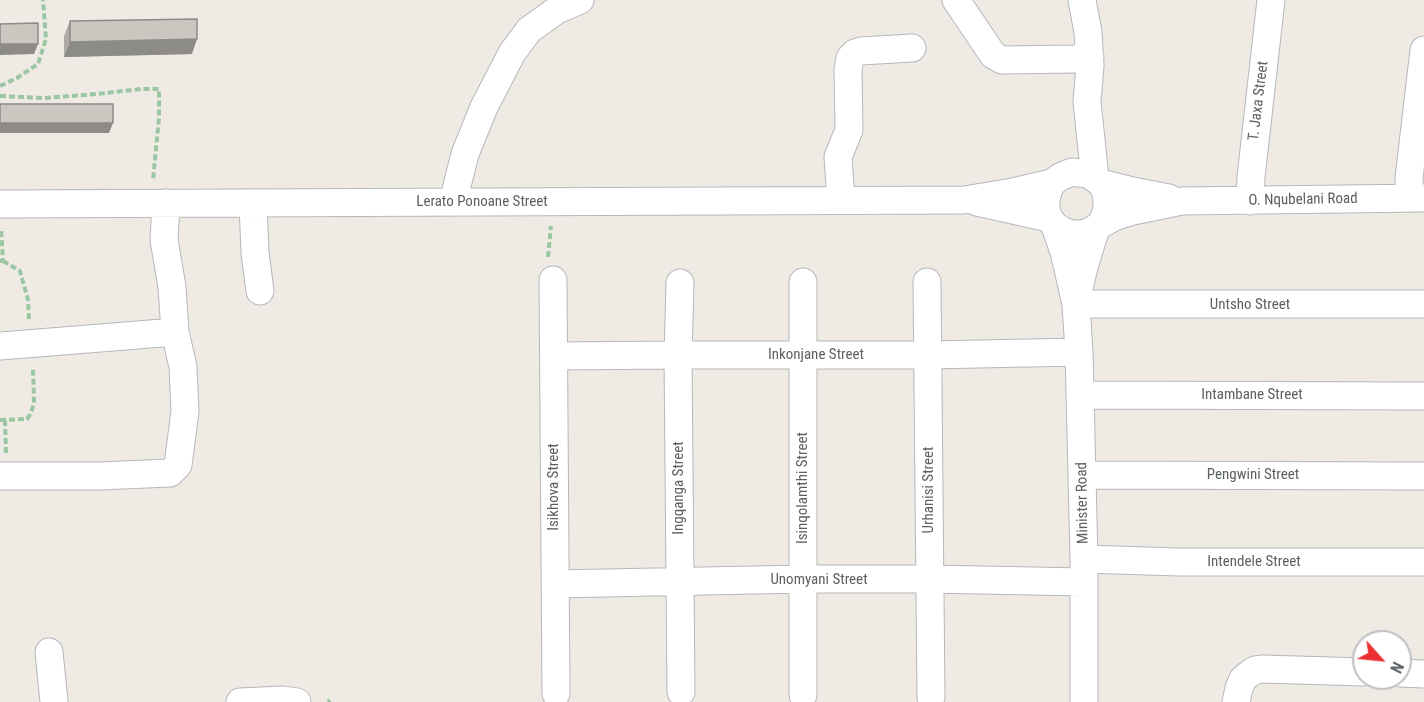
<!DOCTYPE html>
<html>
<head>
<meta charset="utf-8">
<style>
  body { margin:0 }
  #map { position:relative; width:1424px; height:702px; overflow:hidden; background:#efebe4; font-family:"Roboto Condensed",sans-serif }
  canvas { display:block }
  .north { position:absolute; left:1352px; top:630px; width:60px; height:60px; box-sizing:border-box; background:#fff; border:2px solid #bec0c1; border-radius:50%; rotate:117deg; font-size:16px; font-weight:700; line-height:24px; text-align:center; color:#5c6165 }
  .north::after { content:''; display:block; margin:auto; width:21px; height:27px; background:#ea2f32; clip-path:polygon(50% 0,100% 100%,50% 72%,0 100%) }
</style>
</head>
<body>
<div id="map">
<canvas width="1424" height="702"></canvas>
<div class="north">N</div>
</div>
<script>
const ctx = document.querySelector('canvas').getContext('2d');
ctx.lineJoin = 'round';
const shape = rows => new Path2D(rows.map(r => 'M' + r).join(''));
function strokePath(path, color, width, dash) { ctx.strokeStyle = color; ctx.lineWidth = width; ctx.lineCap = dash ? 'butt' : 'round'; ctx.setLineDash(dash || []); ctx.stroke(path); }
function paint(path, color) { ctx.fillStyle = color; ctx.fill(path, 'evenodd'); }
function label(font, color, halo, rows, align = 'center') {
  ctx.font = font + ' "Roboto Condensed",sans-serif'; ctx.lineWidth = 6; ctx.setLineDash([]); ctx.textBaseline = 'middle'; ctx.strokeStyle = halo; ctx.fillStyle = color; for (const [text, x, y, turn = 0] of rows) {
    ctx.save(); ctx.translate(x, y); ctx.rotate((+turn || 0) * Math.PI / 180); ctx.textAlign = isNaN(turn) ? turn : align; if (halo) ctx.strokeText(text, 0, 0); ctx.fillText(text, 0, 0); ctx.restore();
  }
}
const minor = shape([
  [956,0,993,55,1002,60,1075,59,1090,57],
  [1082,0,1088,32,1090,66,1087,102,1095,178],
  [1101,183,1133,191,1169,198],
  [1409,198,1409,178,1424,50],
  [841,200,838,157,849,130,848,69,850,58,855,53,861,51,912,48],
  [1250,201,1251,177,1271,0],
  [453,202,465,154,484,107,512,53,529,30,557,10,580,0],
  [977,202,1049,218],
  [253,203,255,253,260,291],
  [0,204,964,200,1013,192,1052,183],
  [1100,225,1114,217,1133,211,1182,201,1424,198],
  [1055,226,1063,231,1072,234,1082,234,1091,231,1100,225,1105,216,1107,207,1107,199,1105,190,1101,183,1088,174,1072,172,1060,177,1052,183,1048,191,1046,200,1046,209,1049,218,1055,226,1064,252,1076,304,1079,352,1084,559,1084,702],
  [553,280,556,694],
  [803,282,803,695],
  [927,282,931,697],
  [680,283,678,355,681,692],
  [1077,297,1084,267,1096,228],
  [1076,304,1424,304],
  [0,346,175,332],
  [554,356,678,355,928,355,1079,352],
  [1080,395,1424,396],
  [1082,475,1424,476],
  [0,476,100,476,170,473,178,465,185,411,183,367,175,332,172,287,164,240,166,203],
  [1084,559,1179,562,1424,562],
  [555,584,804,579,930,579,1083,582],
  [49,652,54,702],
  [1400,673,1424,674],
  [240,702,282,700,297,702],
  [1236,702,1239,688,1243,679,1249,674,1255,670,1263,669,1364,672]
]);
strokePath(minor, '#b5b7bb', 29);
strokePath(shape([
  [0,86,17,78,38,64,46,39,43,0],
  [0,96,44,98,97,94,141,89,159,89,159,118,153,180],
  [548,257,551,226],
  [0,261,3,261,1,228],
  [3,261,20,271,28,300,29,321],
  [0,420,27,419,31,413,34,403,33,368],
  [5,420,6,454],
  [328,702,330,700]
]), '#9ac7a2', 4, [6, 3]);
strokePath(minor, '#fff', 27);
paint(shape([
  [70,21,192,54,64,57,64,36]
]), '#aeaaa5');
paint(shape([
  [197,39,192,54,64,57,70,42],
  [0,44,38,44,34,54,0,55],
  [0,123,113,123,109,133,0,133]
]), '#8d8b86');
const building = shape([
  [197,19,197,39,70,42,70,21,197,19],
  [38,23,38,44,0,44,0,24,38,23],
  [0,104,113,104,113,123,0,123,0,104]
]);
paint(building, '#cac6c0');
strokePath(building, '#8d8b86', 1.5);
label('15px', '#5c6165', '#fff', [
  ["T. Jaxa Street",1259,101,-83],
  ["O. Nqubelani Road",1303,200,-1],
  ["Lerato Ponoane Street",482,202],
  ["Untsho Street",1250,305],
  ["Inkonjane Street",816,355],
  ["Intambane Street",1252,395],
  ["Pengwini Street",1253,475],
  ["Isikhova Street",554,487,-90],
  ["Ingqanga Street",679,488,-90],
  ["Isinqolamthi Street",803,488,-90],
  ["Urhanisi Street",929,490,-90],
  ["Minister Road",1083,503,-91],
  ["Intendele Street",1254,562],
  ["Unomyani Street",819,580]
]);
</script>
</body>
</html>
